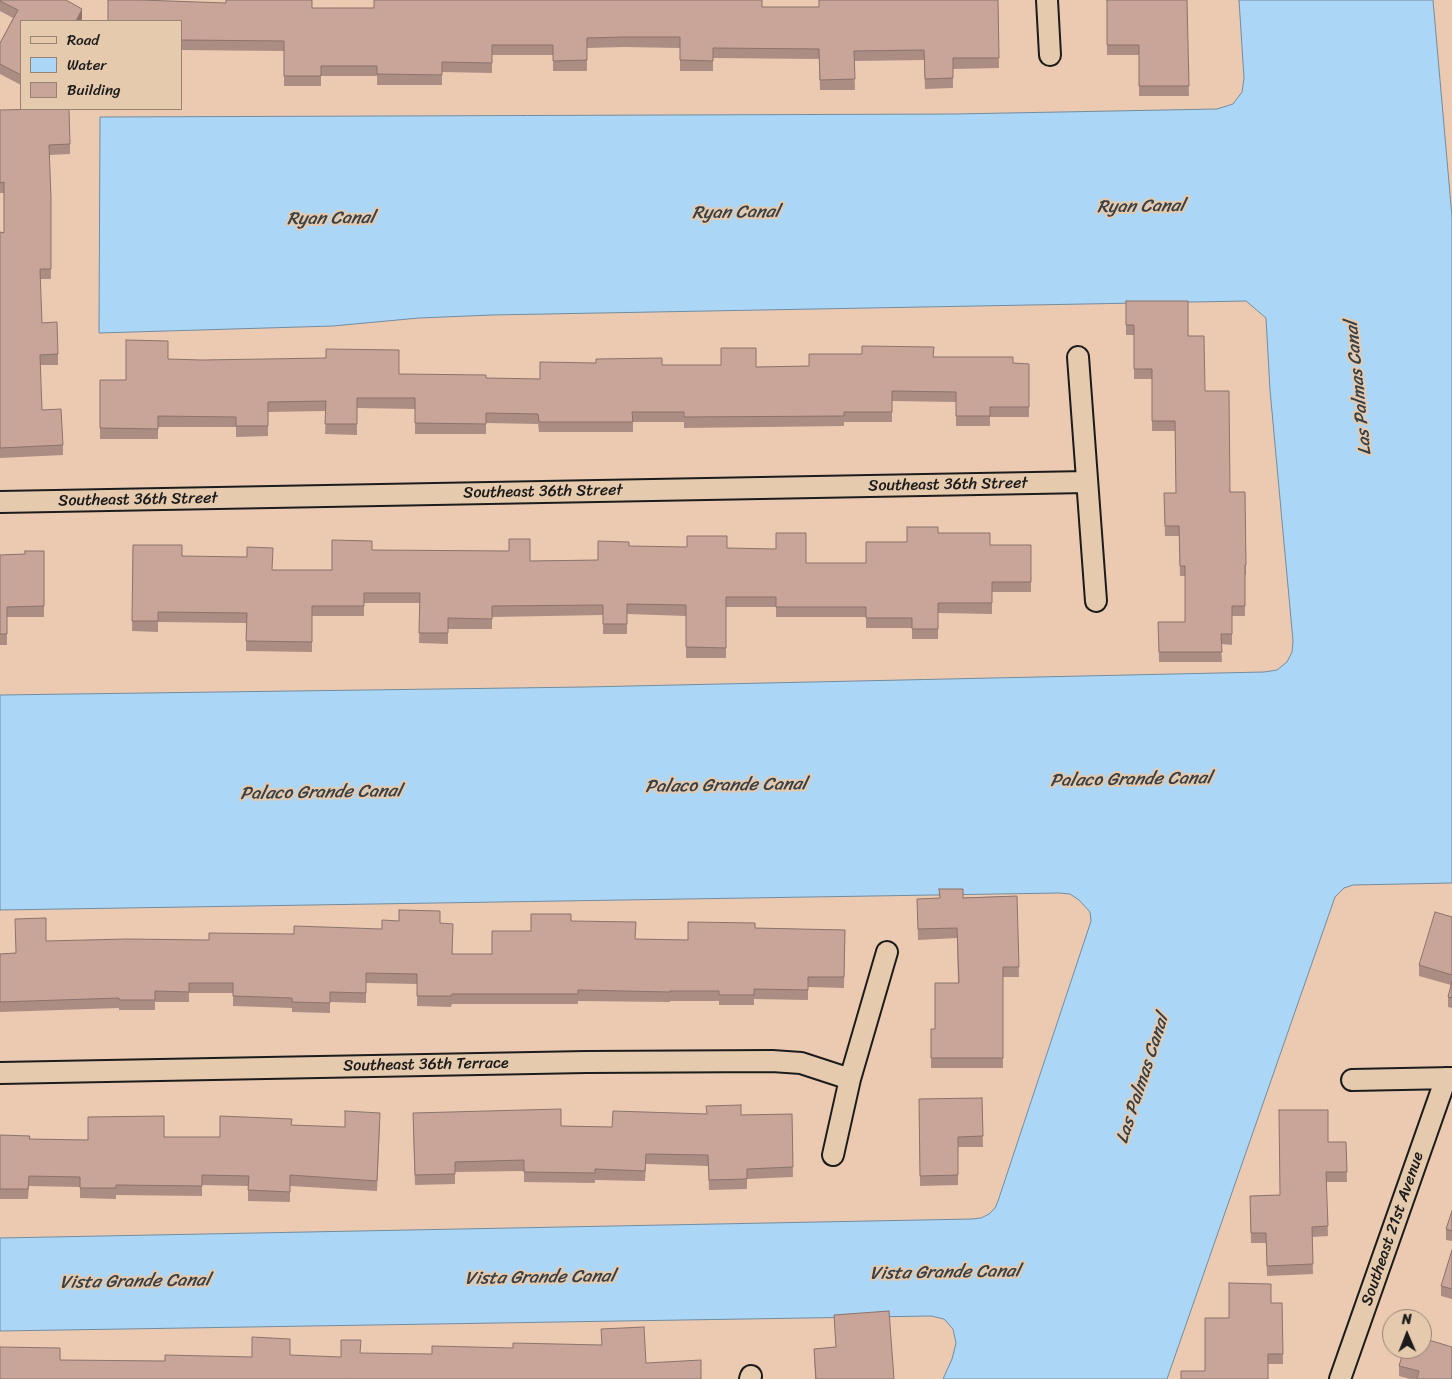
<!DOCTYPE html>
<html>
<head>
<meta charset="utf-8">
<style>
  body { margin:0 }
  #map { position:relative; width:1452px; height:1379px; overflow:hidden; background:#eccab2; font-family:Sriracha,sans-serif }
  canvas { display:block }
  .legend { position:absolute; left:20px; top:20px; width:162px; height:90px; box-sizing:border-box; background:#e6caad; border:1px solid #958473; margin:0; padding:6px 9px; list-style:none; font-size:15px; color:#1c1c1c }
  .legend li { display:flex; align-items:center; gap:10px; height:25px }
  .legend b { width:25px; border:1px solid #958473 }
  .north { position:absolute; left:1382px; top:1309px; width:50px; height:50px; box-sizing:border-box; background:#e6caad; border:1px solid #958473; border-radius:50%; rotate:359deg; font-size:14px; font-weight:700; line-height:20px; text-align:center; color:#1c1c1c }
  .north::after { content:''; display:block; margin:auto; width:18px; height:22px; background:#1c1c1c; clip-path:polygon(50% 0,100% 100%,50% 72%,0 100%) }
</style>
</head>
<body>
<div id="map">
<canvas width="1452" height="1379"></canvas>
<ul class="legend">
<li><b style="height:6px;background:#e6caad"></b>Road</li>
<li><b style="height:14px;background:#abd6f6"></b>Water</li>
<li><b style="height:14px;background:#c8a499"></b>Building</li>
</ul>
<div class="north">N</div>
</div>
<script>
const ctx = document.querySelector('canvas').getContext('2d');
ctx.lineJoin = 'round';
function paint(path, color) { ctx.fillStyle = color; ctx.fill(path, 'evenodd'); }
const shape = rows => new Path2D(rows.map(r => 'M' + r).join(''));
function strokePath(path, color, width, dash) { ctx.strokeStyle = color; ctx.lineWidth = width; ctx.lineCap = dash ? 'butt' : 'round'; ctx.setLineDash(dash || []); ctx.stroke(path); }
function label(font, color, halo, rows, align = 'center') {
  ctx.font = font + ' Sriracha,sans-serif'; ctx.lineWidth = 4; ctx.setLineDash([]); ctx.textBaseline = 'middle'; ctx.strokeStyle = halo; ctx.fillStyle = color; for (const [text, x, y, turn = 0] of rows) {
    ctx.save(); ctx.translate(x, y); ctx.rotate((+turn || 0) * Math.PI / 180); ctx.textAlign = isNaN(turn) ? turn : align; if (halo) ctx.strokeText(text, 0, 0); ctx.fillText(text, 0, 0); ctx.restore();
  }
}
const water = shape([
  [1239,0,1433,0,1452,217,1452,883,1353,885,1344,888,1335,897,1167,1379,943,1379,952,1359,956,1343,953,1329,944,1319,931,1316,0,1331,0,1238,972,1219,981,1218,989,1214,995,1208,998,1201,1091,921,1090,912,1079,900,1070,894,1059,893,0,910,0,695,585,687,1264,672,1277,670,1287,662,1292,652,1293,641,1270,390,1266,318,1246,301,492,315,419,318,333,326,99,333,100,117,955,114,1217,109,1233,104,1242,92,1244,78,1239,0]
]);
paint(water, '#abd6f6');
strokePath(water, '#728c9f', 1);
const street = shape([
  [1047,0,1050,55],
  [1078,357,1096,601],
  [0,502,1087,482],
  [0,1073,586,1062,772,1061,801,1063,850,1079],
  [1352,1080,1452,1078],
  [833,1155,850,1079,887,952],
  [750,1379,751,1376],
  [1340,1379,1446,1078]
]);
strokePath(street, '#1c1c1c', 24);
strokePath(street, '#e6caad', 20);
paint(shape([
  [998,0,999,68,953,69,953,88,925,89,924,60,854,61,855,90,820,90,819,59,713,58,713,71,680,71,680,48,624,47,587,48,587,71,553,71,553,55,492,55,492,73,442,72,442,85,377,85,377,76,321,76,321,86,284,86,284,51,181,50,181,21,312,8,762,7,819,7],
  [1107,0,1187,0,1189,96,1139,96,1139,55,1107,55],
  [0,1,82,19,81,21,21,21,21,85,0,74,0,43,13,18,0,11],
  [0,110,70,144,70,154,49,155,51,198,51,279,40,279,42,323,58,354,58,365,40,365,42,410,63,445,63,455,0,458,0,232,4,233,4,193,0,193],
  [1126,301,1188,336,1205,391,1230,492,1245,492,1246,575,1245,575,1245,616,1232,616,1232,645,1221,644,1222,662,1159,662,1158,622,1185,622,1185,576,1180,576,1179,536,1165,536,1164,493,1176,493,1175,431,1152,431,1152,379,1134,379,1134,335,1126,335],
  [934,357,1013,363,1029,364,1029,417,990,417,990,426,956,426,956,402,892,401,892,422,844,422,844,426,684,428,684,422,633,422,633,432,539,432,538,424,486,423,486,434,415,434,415,409,357,408,357,435,325,434,326,411,268,412,268,436,236,437,236,427,158,427,158,439,100,439,100,380,126,380,168,359,399,374,486,378,540,379,662,365,756,367,809,366],
  [938,533,990,545,1031,545,1031,592,992,592,992,614,938,613,938,639,912,639,912,628,866,628,866,617,776,617,776,607,726,607,726,658,686,658,686,616,627,614,627,634,603,634,603,615,492,617,492,629,448,629,448,644,419,643,420,603,364,603,364,616,312,616,312,652,246,651,246,623,158,622,158,632,132,631,133,545,182,556,272,570,332,570,372,550,530,561,598,560,629,546,727,548,806,563,866,563,907,542],
  [44,551,44,617,7,617,7,645,0,645,0,555,25,554],
  [1017,896,1019,977,1003,977,1003,1068,931,1068,931,1029,935,1029,958,983,957,938,918,940,917,899],
  [1452,917,1452,1008,1448,1007,1448,997,1451,985,1419,976,1419,965],
  [571,921,635,939,688,940,755,928,845,930,844,988,808,987,808,1000,754,999,754,1005,719,1005,719,1001,670,1001,670,1002,578,1001,578,1004,452,1004,451,1007,417,1006,417,984,366,983,366,1003,330,1002,330,1013,292,1012,292,1008,233,1006,233,993,189,993,189,1002,155,1002,155,1010,119,1010,119,1008,0,1012,0,954,16,953,46,941,209,940,382,929,440,923,453,954,492,954,531,931],
  [982,1098,983,1147,958,1147,958,1185,920,1186,919,1099],
  [792,1114,793,1177,747,1179,747,1189,709,1190,708,1166,646,1164,645,1181,595,1180,595,1183,524,1182,524,1171,455,1172,455,1184,415,1185,413,1123,612,1127,741,1115],
  [380,1123,377,1191,290,1186,290,1202,248,1201,248,1186,202,1185,202,1196,116,1195,116,1199,80,1198,80,1187,29,1186,28,1199,0,1199,0,1135,29,1139,88,1140,164,1137,220,1137,291,1125,345,1127],
  [1328,1142,1346,1142,1347,1182,1326,1182,1328,1236,1312,1237,1313,1274,1267,1276,1266,1243,1251,1243,1250,1196,1280,1195],
  [1452,1211,1452,1241,1446,1240,1446,1229],
  [1452,1250,1452,1299,1441,1296,1441,1286],
  [1271,1303,1282,1303,1283,1364,1268,1364,1205,1371,1229,1318],
  [834,1315,894,1379,815,1379,814,1349,836,1347],
  [1399,1366,1452,1379,1410,1379,1399,1376]
]), '#ac8d84');
paint(shape([
  [82,9,82,19,81,21,76,21]
]), '#8c736b');
const building = shape([
  [1,0,66,0,82,9,76,21,21,21,21,75,0,64,0,43,18,10,0,1,1,0],
  [108,0,141,0,226,3,226,0,312,0,312,8,374,8,374,0,762,0,762,7,819,7,819,0,998,0,999,58,953,58,953,78,925,79,924,50,854,51,855,79,820,80,819,49,713,48,713,61,680,60,680,37,624,37,587,38,587,60,553,61,553,45,492,45,492,63,442,62,442,75,377,74,377,66,321,66,321,76,284,76,284,41,181,40,181,21,108,21,108,0],
  [1107,0,1187,0,1189,86,1139,86,1139,45,1107,45,1107,0],
  [45,109,69,109,70,144,49,145,51,198,51,269,40,269,42,323,57,322,58,354,40,355,42,410,61,409,63,445,0,448,0,232,4,233,4,182,0,183,0,110,45,109],
  [1126,301,1188,301,1188,336,1204,336,1205,391,1229,391,1230,492,1245,492,1246,565,1245,565,1245,606,1232,606,1232,634,1221,634,1222,652,1159,652,1158,622,1185,622,1185,566,1180,566,1179,526,1165,526,1164,493,1176,493,1175,421,1152,421,1152,369,1134,369,1134,325,1126,325,1126,301],
  [126,340,168,341,168,359,202,360,326,358,326,349,399,350,399,374,486,375,486,378,540,379,540,362,596,363,596,359,662,358,662,365,721,365,721,348,756,348,756,367,809,366,809,354,862,354,862,346,934,347,933,357,1013,357,1013,363,1029,364,1029,407,990,407,990,416,956,416,956,392,892,391,892,412,844,412,844,416,684,417,684,412,632,412,633,422,539,422,538,414,486,413,486,424,415,423,415,398,357,398,357,424,325,424,326,401,268,402,268,426,236,426,236,417,158,416,158,429,100,428,100,380,126,380,126,340],
  [907,527,938,527,938,533,990,533,990,545,1031,545,1031,582,992,582,992,603,938,603,938,629,912,629,912,618,866,618,866,607,776,607,776,597,726,597,726,648,686,647,686,605,627,604,627,624,603,624,603,605,492,606,492,619,448,618,448,633,419,633,420,593,364,593,364,606,312,606,312,642,246,641,247,613,158,612,158,621,132,621,133,545,182,545,182,556,247,557,247,547,273,548,272,570,332,570,332,540,372,541,372,550,509,551,509,539,530,539,530,561,598,560,598,541,629,542,629,546,687,547,687,536,727,536,727,548,776,549,776,533,806,533,806,563,866,563,866,542,907,542,907,527],
  [25,551,44,551,44,606,7,607,7,634,0,634,0,555,25,554,25,551],
  [939,889,963,889,963,898,1017,896,1019,967,1003,967,1003,1058,931,1058,931,1029,935,1029,935,983,959,983,957,928,918,929,917,899,940,898,939,889],
  [399,910,440,911,440,923,453,924,452,954,492,954,492,931,531,931,531,914,571,914,571,921,636,922,635,939,688,940,688,922,755,923,755,928,845,930,844,977,808,977,808,990,754,989,754,995,719,995,719,991,670,991,670,992,578,990,578,994,452,994,451,996,417,996,417,974,366,973,366,993,330,992,330,1003,292,1002,292,998,233,996,233,983,189,983,189,992,155,991,155,1000,119,1000,119,998,0,1002,0,954,16,953,15,919,46,918,46,941,126,939,209,940,209,933,294,934,294,926,382,929,382,920,399,921,399,910],
  [1435,912,1452,917,1452,975,1419,965,1435,912],
  [1452,981,1452,998,1448,997,1452,981],
  [982,1098,983,1136,958,1137,958,1175,920,1176,919,1099,982,1098],
  [741,1105,741,1115,792,1114,793,1167,747,1169,747,1179,709,1180,708,1155,646,1154,645,1171,595,1169,595,1173,524,1172,524,1160,455,1162,455,1174,415,1175,413,1113,561,1109,561,1126,612,1127,613,1111,707,1114,706,1106,741,1105],
  [1279,1110,1328,1110,1328,1142,1346,1142,1347,1172,1326,1172,1328,1226,1312,1227,1313,1264,1267,1266,1266,1233,1251,1233,1250,1196,1280,1195,1279,1110],
  [345,1111,380,1113,377,1181,290,1175,290,1192,248,1190,249,1176,202,1175,202,1186,116,1185,116,1188,80,1188,80,1177,29,1176,28,1189,0,1189,0,1135,30,1136,29,1139,88,1140,88,1117,164,1116,164,1137,220,1137,220,1116,292,1119,291,1125,345,1127,345,1111],
  [1452,1211,1452,1231,1446,1229,1452,1211],
  [1452,1250,1452,1289,1441,1286,1452,1250],
  [1229,1283,1271,1284,1271,1303,1282,1303,1283,1354,1268,1354,1268,1379,1181,1379,1181,1371,1205,1371,1205,1318,1229,1318,1229,1283],
  [889,1311,894,1379,816,1379,814,1349,836,1347,834,1315,889,1311],
  [644,1327,646,1363,701,1360,701,1379,0,1379,0,1347,60,1348,60,1360,165,1361,165,1355,252,1357,252,1337,290,1339,290,1355,341,1357,341,1340,361,1340,360,1353,432,1354,432,1346,513,1348,513,1343,602,1345,601,1329,644,1327],
  [1422,1338,1452,1347,1452,1379,1417,1379,1419,1371,1399,1366,1404,1349,1422,1349,1422,1338]
]);
paint(building, '#c8a499');
strokePath(building, '#8c736b', 1);
label('16px', '#1c1c1c', '#e6caad', [
  ["Southeast 36th Street",948,485,-1],
  ["Southeast 36th Street",543,492,-1],
  ["Southeast 36th Street",138,500,-1],
  ["Southeast 36th Terrace",426,1065,-1],
  ["Southeast 21st Avenue",1393,1229,-71]
]);
label('italic 18px', '#394148', '#e6caad', [
  ["Ryan Canal",1141,207,-1],
  ["Ryan Canal",736,213,-1],
  ["Ryan Canal",331,219,-1],
  ["Las Palmas Canal",1359,388,-96],
  ["Palaco Grande Canal",1131,780,-1],
  ["Palaco Grande Canal",726,786,-1],
  ["Palaco Grande Canal",321,793,-1],
  ["Las Palmas Canal",1143,1079,-72],
  ["Vista Grande Canal",945,1273,-1],
  ["Vista Grande Canal",540,1278,-1],
  ["Vista Grande Canal",135,1282,-1]
]);
</script>
</body>
</html>
